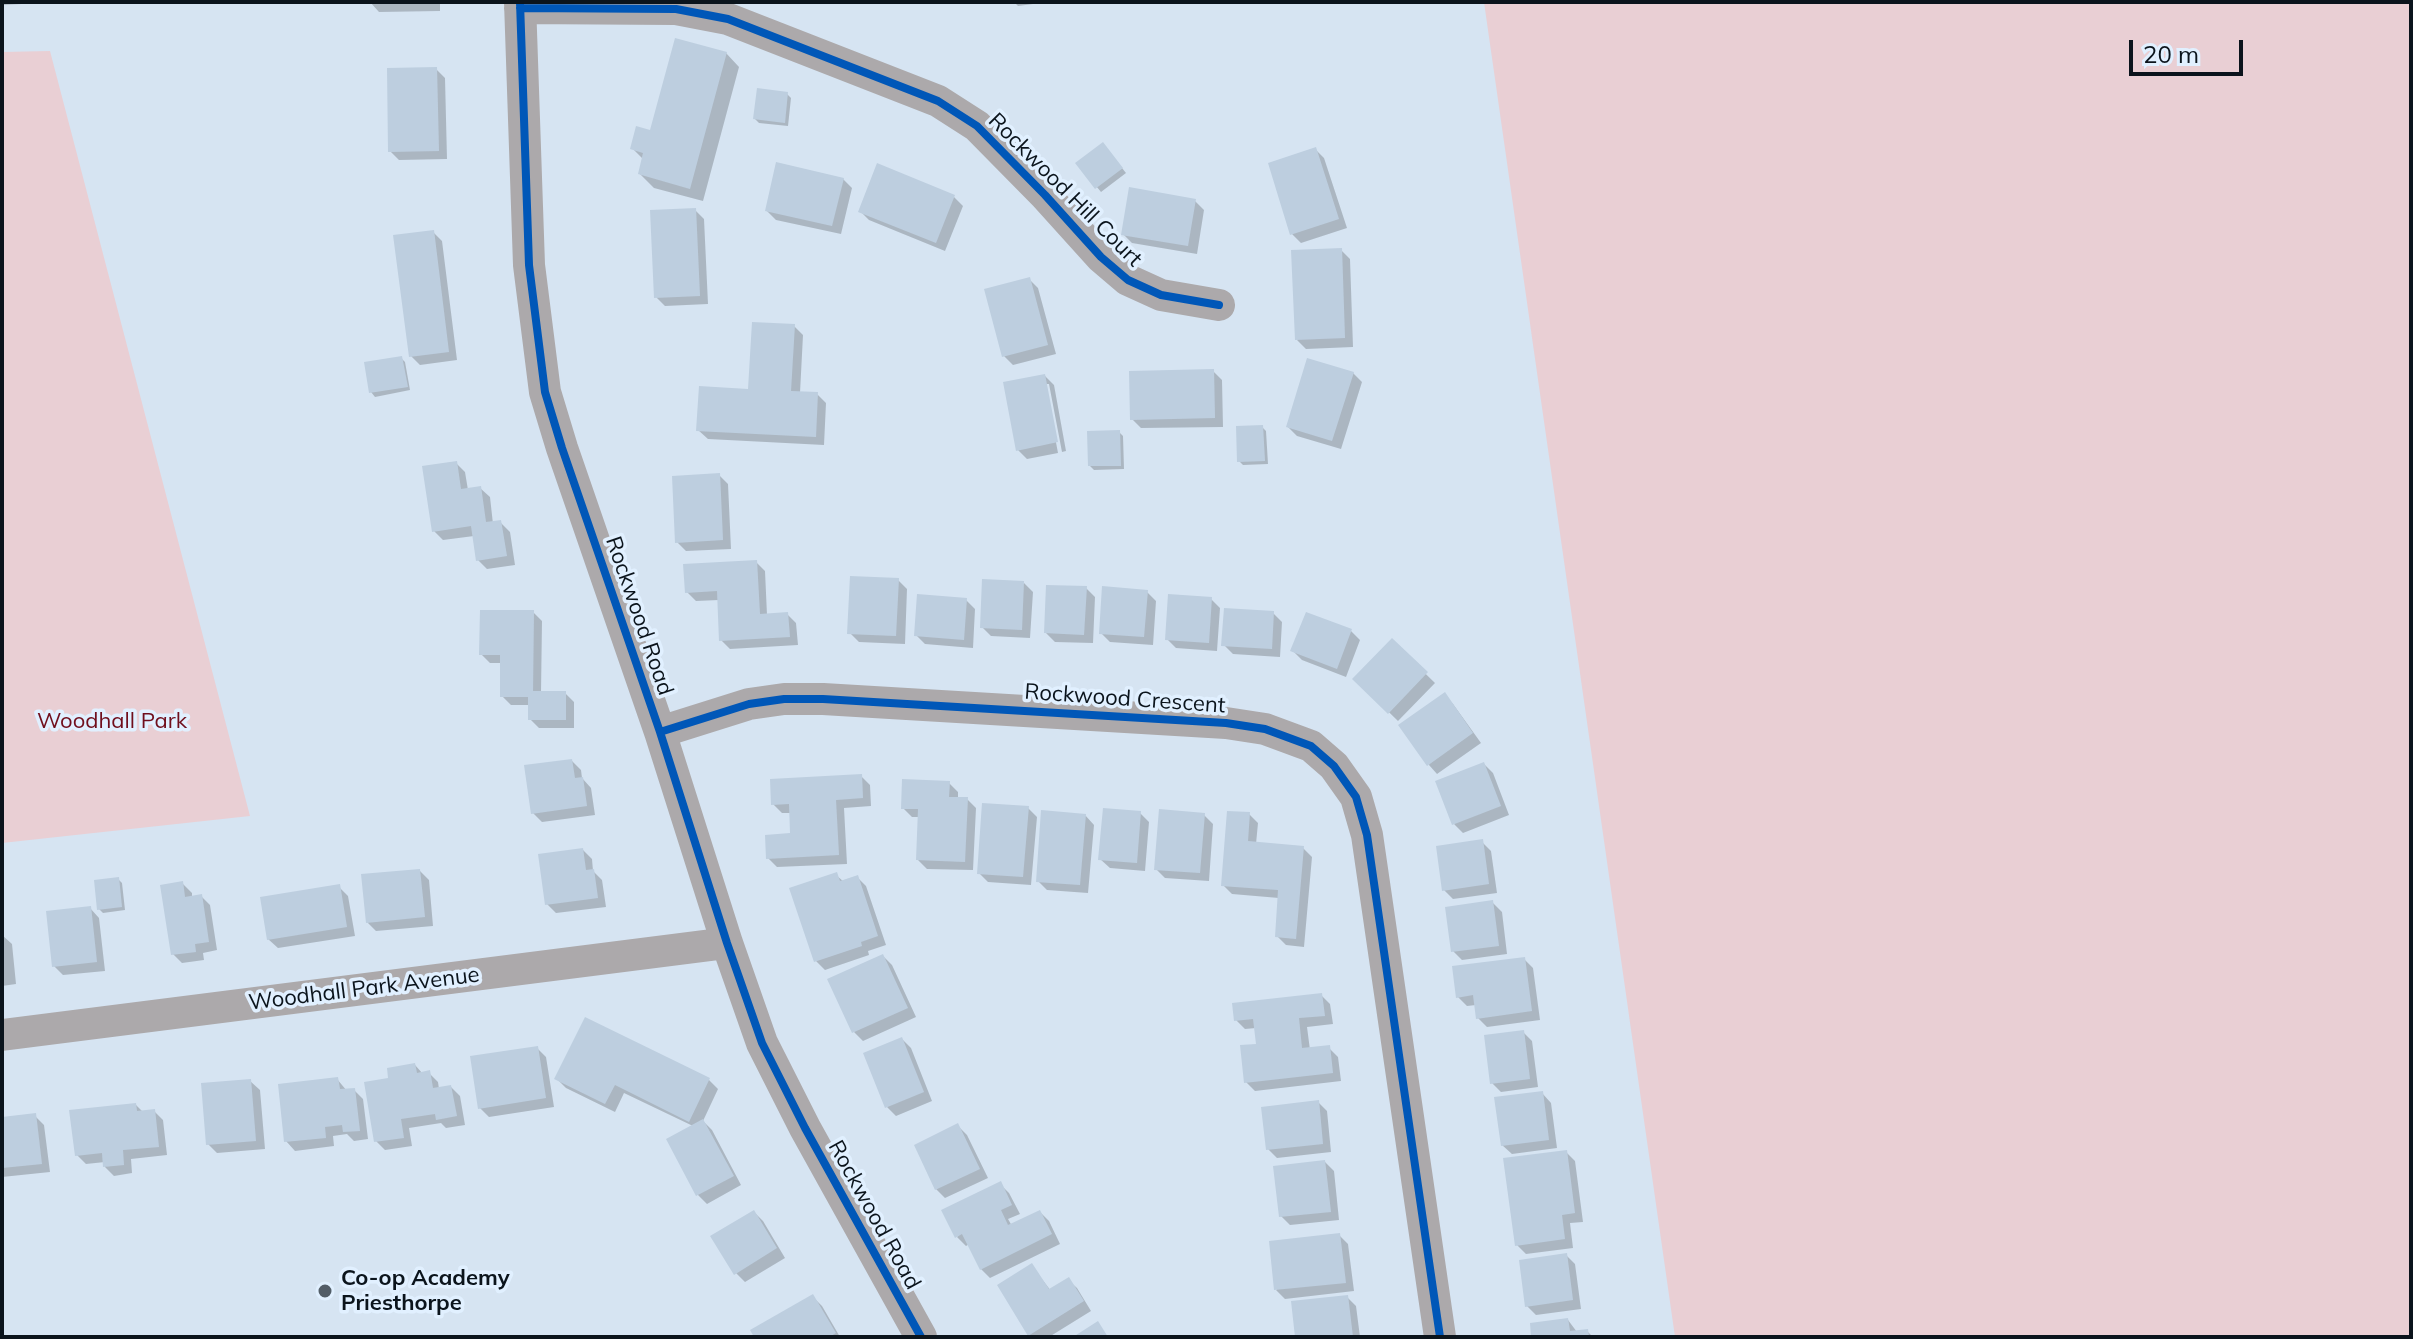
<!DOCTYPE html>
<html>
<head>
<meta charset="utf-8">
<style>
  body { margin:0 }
  #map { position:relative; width:2413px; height:1339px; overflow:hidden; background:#d6e4f2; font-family:Mulish,sans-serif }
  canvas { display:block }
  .frame { position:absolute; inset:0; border:4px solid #0b141c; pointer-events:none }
  .scale { position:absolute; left:2129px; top:40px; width:114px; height:36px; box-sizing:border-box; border:4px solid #0b141c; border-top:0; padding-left:10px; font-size:24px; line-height:28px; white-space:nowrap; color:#0b141c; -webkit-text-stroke:6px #e1f0ff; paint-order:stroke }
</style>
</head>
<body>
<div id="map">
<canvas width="2413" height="1339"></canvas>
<div class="frame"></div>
<div class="scale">20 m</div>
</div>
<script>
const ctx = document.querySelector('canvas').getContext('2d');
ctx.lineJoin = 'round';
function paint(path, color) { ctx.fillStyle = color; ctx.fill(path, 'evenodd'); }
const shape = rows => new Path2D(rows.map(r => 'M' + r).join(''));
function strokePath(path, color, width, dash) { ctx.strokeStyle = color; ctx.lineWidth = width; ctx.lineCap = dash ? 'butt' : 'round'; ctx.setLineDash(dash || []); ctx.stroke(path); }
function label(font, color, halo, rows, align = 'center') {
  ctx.font = font + ' Mulish,sans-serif'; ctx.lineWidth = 7; ctx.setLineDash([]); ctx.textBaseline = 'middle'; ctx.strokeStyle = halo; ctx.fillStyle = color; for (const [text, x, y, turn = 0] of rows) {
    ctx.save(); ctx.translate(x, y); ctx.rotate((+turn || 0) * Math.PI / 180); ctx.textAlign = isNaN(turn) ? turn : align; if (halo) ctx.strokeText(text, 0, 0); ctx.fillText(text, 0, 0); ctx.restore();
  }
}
paint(shape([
  [1484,2,2411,2,2411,1337,1675,1337],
  [50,51,250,816,2,843,2,52]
]), '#e9cfd4');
paint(shape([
  [2,2,22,2,22,4,2,5],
  [370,2,440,2,440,11,379,12],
  [1014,2,1048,2,1018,6],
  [726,53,739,67,703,201,654,188,640,174,644,160,632,148,651,132],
  [436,69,445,78,447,159,399,160,390,151],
  [787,94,791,98,788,126,759,123,755,119],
  [1106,148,1126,173,1101,192,1078,164],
  [1315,149,1324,158,1347,228,1301,243,1292,234],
  [843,179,852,188,841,234,776,220,767,211],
  [954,197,963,206,945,251,869,220,860,211],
  [1195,201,1204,210,1197,254,1132,243,1123,234],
  [695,210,704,219,708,304,665,306,656,297],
  [433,232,442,241,457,360,420,365,411,356],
  [1341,250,1350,259,1353,347,1306,349,1297,340],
  [1029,279,1038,288,1056,354,1013,365,1004,356],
  [794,326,803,335,800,393,817,394,826,403,824,445,708,439,698,430,750,391],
  [401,358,405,362,410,390,375,397,371,392],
  [1213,371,1222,380,1223,427,1141,428,1132,419],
  [1353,373,1362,382,1341,449,1297,436,1288,427],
  [1045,376,1054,385,1066,451,1062,452,1049,384,1045,384,1058,453,1027,459,1018,450],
  [1262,427,1266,431,1268,464,1243,465,1239,461],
  [1119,432,1123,436,1124,469,1094,470,1090,466],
  [456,463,465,472,468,490,480,488,490,497,493,524,501,523,510,532,515,565,487,569,478,560,474,536,443,540,434,531],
  [719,475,728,484,731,549,686,551,677,542],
  [756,562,765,571,767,615,787,614,796,623,798,645,730,649,721,640,719,600,696,601,687,592],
  [898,580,907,589,905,644,859,642,850,633],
  [1024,583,1033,592,1030,638,991,636,982,627],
  [1086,588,1095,597,1093,643,1055,642,1046,633],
  [1147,592,1156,601,1153,645,1110,642,1101,633],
  [1211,599,1220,608,1217,651,1176,648,1167,639],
  [966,600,975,609,973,648,925,644,916,635],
  [533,612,542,621,541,693,565,693,574,702,574,728,539,728,530,719,530,705,511,705,502,696,502,663,490,663,481,654],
  [1273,613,1282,622,1280,657,1233,654,1224,645],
  [1351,631,1360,640,1346,677,1302,660,1293,651],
  [1392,641,1435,683,1398,721,1355,679],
  [1444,695,1453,704,1481,743,1437,774,1429,765],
  [572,761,581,770,582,778,591,788,595,815,542,822,533,813],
  [1484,764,1493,773,1509,815,1463,833,1454,824],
  [861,776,870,785,871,806,844,808,847,864,777,867,768,858,792,835,791,813,782,813,773,804],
  [949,783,958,792,958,799,967,799,976,808,973,870,927,869,918,860,920,817,912,817,903,808],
  [1028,808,1037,817,1031,885,988,882,979,873],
  [1140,813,1149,822,1145,871,1110,868,1100,859],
  [1249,814,1258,823,1256,844,1303,848,1312,857,1304,947,1286,945,1277,936,1279,898,1232,894,1223,885],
  [1085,815,1094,825,1088,893,1047,890,1038,881],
  [1204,815,1213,824,1209,881,1165,878,1156,869],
  [1482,842,1491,851,1497,893,1453,899,1444,890],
  [583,850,592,859,593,871,602,880,606,907,556,913,547,904],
  [420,871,429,880,433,926,376,931,367,922],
  [836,875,844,882,857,877,866,886,886,945,868,951,869,955,825,970,816,961],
  [118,879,122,883,125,910,103,913,99,909],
  [182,883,192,893,192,898,201,896,210,905,217,950,203,953,204,960,182,963,173,954],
  [339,887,348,896,355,936,278,948,268,939],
  [1492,902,1502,912,1507,954,1462,960,1453,951],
  [90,908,99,918,105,971,63,975,54,966],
  [2,935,12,944,16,984,2,986],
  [883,956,892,965,916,1017,863,1041,854,1032],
  [1524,959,1533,968,1540,1020,1487,1027,1478,1018,1476,1005,1467,1006,1458,997],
  [1321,995,1330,1004,1333,1024,1307,1027,1310,1050,1329,1048,1338,1057,1341,1081,1255,1091,1246,1082,1258,1045,1256,1028,1245,1029,1236,1020],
  [586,1019,709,1080,718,1089,703,1121,712,1130,741,1185,707,1204,698,1195,669,1140,693,1126,624,1093,615,1112,566,1088,557,1079],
  [1523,1032,1532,1041,1538,1087,1501,1092,1492,1083],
  [902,1039,911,1048,932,1101,896,1116,887,1107],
  [537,1048,546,1057,554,1107,489,1117,480,1108],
  [415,1065,423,1074,429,1073,438,1082,439,1089,451,1087,460,1096,465,1125,446,1128,441,1123,409,1128,412,1146,385,1150,376,1141,390,1079],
  [337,1079,347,1091,354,1090,363,1099,368,1139,354,1141,347,1134,333,1136,334,1146,295,1151,286,1141],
  [250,1081,260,1090,265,1149,217,1153,208,1144],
  [1542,1093,1551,1103,1557,1148,1512,1154,1502,1145],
  [1318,1102,1327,1111,1331,1152,1277,1158,1268,1149],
  [136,1105,143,1112,154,1111,163,1120,167,1155,131,1159,132,1173,114,1176,105,1167,105,1162,86,1164,77,1155],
  [35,1116,44,1125,50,1172,2,1177,2,1119],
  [958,1126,967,1135,988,1178,945,1198,936,1189],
  [1566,1152,1575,1161,1583,1222,1570,1223,1573,1248,1526,1254,1517,1245],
  [1325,1162,1334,1171,1339,1220,1290,1225,1281,1216],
  [1000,1184,1009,1193,1020,1214,1008,1219,1012,1226,1040,1212,1049,1221,1060,1244,990,1278,981,1269,969,1244,966,1246,957,1237],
  [754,1212,763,1221,785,1258,745,1282,736,1273],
  [1339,1235,1348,1244,1354,1291,1285,1299,1276,1290],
  [1566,1255,1575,1264,1581,1309,1536,1315,1527,1306],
  [1032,1266,1051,1291,1068,1280,1077,1288,1091,1311,1049,1337,1032,1337,1030,1335],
  [813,1297,822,1306,840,1337,756,1337],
  [1347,1297,1356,1306,1360,1337,1297,1337],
  [1568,1320,1577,1332,1587,1331,1593,1337,1533,1337]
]), '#0003');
paint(shape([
  [675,38,727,52,690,189,638,174,643,153,630,149,636,126,650,130],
  [437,67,439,151,388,152,387,68],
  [757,88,788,92,785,123,753,119],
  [1103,142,1123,168,1095,189,1075,163],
  [1316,147,1339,219,1290,235,1268,163],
  [776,162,844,178,832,226,765,211],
  [877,163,955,195,936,243,858,212],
  [1129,187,1196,199,1188,246,1121,235],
  [696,208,700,296,654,298,650,210],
  [434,230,449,352,409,357,393,235],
  [1342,248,1345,338,1295,340,1291,250],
  [1030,277,1048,345,1002,357,984,289],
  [752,322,795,324,791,391,818,392,816,437,696,431,699,386,748,389],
  [402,356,408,387,369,393,364,362],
  [1307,358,1354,372,1332,441,1286,427],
  [1214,369,1215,418,1130,420,1129,371],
  [1045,374,1058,442,1016,451,1003,382],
  [1263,425,1265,461,1237,462,1236,426],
  [1120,430,1121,466,1088,466,1087,431],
  [457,461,461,489,481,486,486,522,501,520,507,556,476,561,471,526,432,532,422,466],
  [720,473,723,540,675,543,672,476],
  [757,560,760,614,788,612,790,637,719,641,717,591,685,593,683,564],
  [850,576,899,578,896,636,847,634],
  [982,579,1024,581,1022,630,980,628],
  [1046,585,1087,586,1084,635,1044,633],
  [1102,586,1148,590,1144,637,1099,634],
  [917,594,967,598,964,640,914,636],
  [1168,594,1212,597,1209,643,1165,640],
  [1224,608,1274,611,1272,649,1221,646],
  [480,610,534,610,533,691,566,691,566,720,528,720,528,697,500,697,500,655,479,655],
  [1306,612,1352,629,1337,669,1290,651],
  [1392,638,1428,672,1388,714,1352,679],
  [1445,692,1473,733,1427,766,1398,725],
  [572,759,575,778,583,777,587,806,531,814,524,765],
  [1484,762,1501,806,1452,825,1435,781],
  [862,774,863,798,836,800,839,855,766,859,765,835,790,833,789,804,771,805,770,779],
  [902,779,950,781,949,797,968,797,965,862,916,860,918,809,901,809],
  [982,803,1029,806,1023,877,977,874],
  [1103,808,1141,811,1137,863,1098,860],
  [1159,809,1205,813,1200,873,1154,870],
  [1041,810,1086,814,1080,885,1036,882],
  [1227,811,1250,812,1248,841,1304,846,1296,939,1275,937,1278,890,1221,886],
  [1483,839,1489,884,1442,891,1436,846],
  [583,848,586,870,594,869,598,898,545,905,538,854],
  [420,869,425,917,366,923,361,874],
  [837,872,840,881,858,875,878,936,861,942,862,946,814,962,789,888],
  [119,877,122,907,97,910,94,880],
  [183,881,185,897,202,894,209,942,195,944,196,952,171,955,160,885],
  [340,884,347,927,267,940,260,897],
  [1493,900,1499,946,1451,952,1445,907],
  [91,906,97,962,52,967,46,911],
  [883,954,908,1008,852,1033,827,979],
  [1525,957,1532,1011,1476,1019,1473,995,1456,998,1452,966],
  [1322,993,1325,1016,1299,1018,1302,1048,1330,1045,1333,1073,1244,1083,1240,1045,1256,1044,1253,1019,1234,1021,1232,1003],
  [585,1017,710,1078,689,1122,615,1085,605,1104,554,1079],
  [1524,1030,1530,1079,1490,1084,1484,1035],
  [902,1037,924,1092,885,1108,863,1053],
  [538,1046,546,1098,478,1109,470,1056],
  [415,1063,417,1073,430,1070,433,1088,451,1085,457,1116,436,1120,435,1114,401,1119,404,1138,374,1142,364,1082,388,1078,387,1068],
  [338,1077,340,1089,355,1088,360,1131,343,1132,342,1125,325,1127,326,1138,284,1142,278,1084],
  [251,1079,256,1141,206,1145,201,1083],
  [1543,1091,1549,1140,1501,1146,1494,1097],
  [1319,1100,1323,1144,1266,1150,1261,1107],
  [136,1103,137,1111,155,1109,159,1147,123,1150,124,1165,103,1167,102,1153,75,1156,69,1110],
  [36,1113,42,1164,2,1168,2,1117],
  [703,1119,734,1176,696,1196,666,1139],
  [958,1123,980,1169,935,1190,914,1145],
  [1567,1150,1575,1213,1562,1215,1565,1239,1515,1246,1503,1158],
  [1325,1160,1331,1212,1279,1217,1273,1166],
  [1001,1181,1012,1205,1001,1210,1008,1225,1040,1210,1052,1234,980,1270,962,1234,955,1238,941,1210],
  [754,1210,777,1248,734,1275,710,1236],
  [1340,1233,1346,1283,1274,1290,1269,1241],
  [1567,1253,1573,1300,1525,1307,1519,1260],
  [1032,1263,1049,1289,1069,1277,1084,1301,1028,1336,997,1285],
  [813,1294,836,1333,829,1337,754,1337,750,1330],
  [1348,1295,1353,1337,1295,1337,1291,1301],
  [1568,1318,1570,1331,1588,1329,1589,1337,1531,1337,1530,1323],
  [1098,1321,1108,1337,1073,1337]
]), '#bdcedf');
strokePath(shape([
  [520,2,529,265,545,392,562,448,660,732,727,943,762,1043,805,1128,921,1337],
  [520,8,676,9,728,19,938,101,977,126,1045,195,1101,257,1128,280,1161,295,1219,305],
  [660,732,749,704,784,699,823,699,1226,723,1265,729,1311,746,1334,766,1356,797,1367,835,1440,1337],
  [2,1035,727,943]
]), '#aca9ab', 32);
strokePath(shape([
  [520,2,529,265,545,392,562,448,660,732,727,943,762,1043,805,1128,921,1337],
  [520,8,676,9,728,19,938,101,977,126,1045,195,1101,257,1128,280,1161,295,1219,305],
  [660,732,749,704,784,699,823,699,1226,723,1265,729,1311,746,1334,766,1356,797,1367,835,1440,1337]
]), '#0057b8', 8);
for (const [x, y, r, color] of [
  [325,1291,8,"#525d67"]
]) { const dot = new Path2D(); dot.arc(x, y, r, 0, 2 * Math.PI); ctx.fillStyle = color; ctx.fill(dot); strokePath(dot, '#e1f0ff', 3); }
label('22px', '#0b141c', '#e1f0ff', [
  ["Rockwood Hill Court",1065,190,45],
  ["Rockwood Road",639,616,71],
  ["Rockwood Crescent",1125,699,4],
  ["Woodhall Park Avenue",364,989,-7],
  ["Rockwood Road",874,1215,61]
]);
label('22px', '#700e1c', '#e1f0ff', [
  ["Woodhall Park",112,721]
]);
label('bold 22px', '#0b141c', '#e1f0ff', [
  ["Co-op Academy",341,1278],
  ["Priesthorpe",341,1303]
], 'left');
</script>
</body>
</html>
